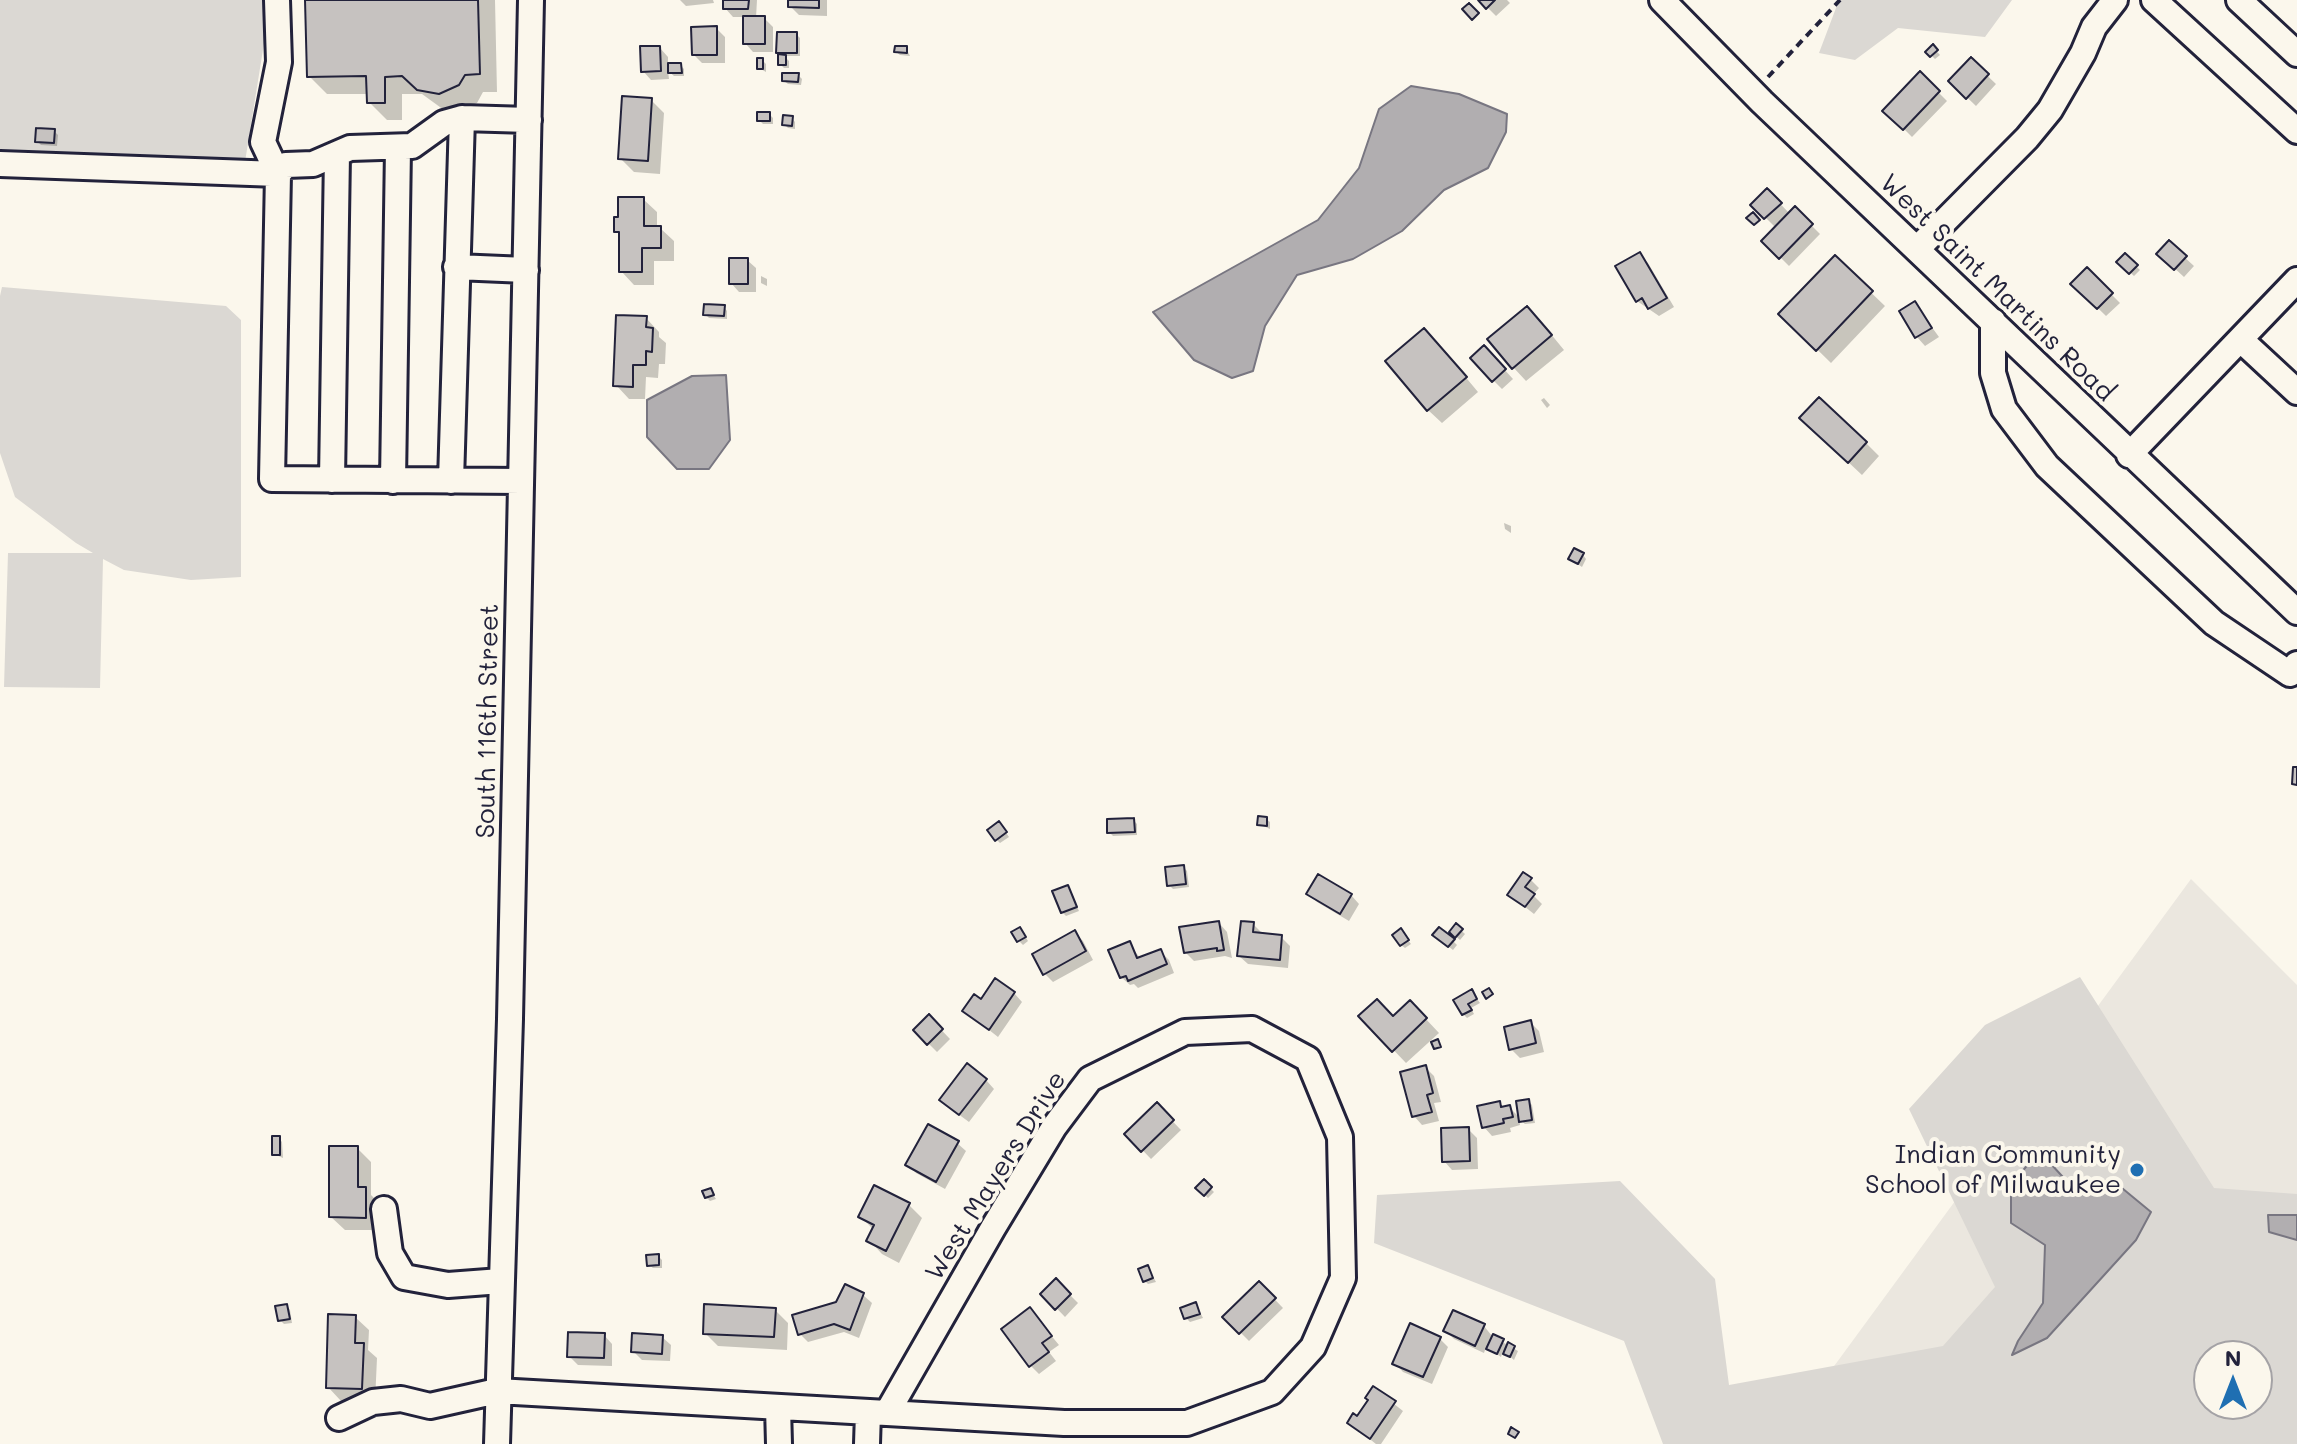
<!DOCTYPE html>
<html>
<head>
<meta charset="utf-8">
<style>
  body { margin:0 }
  #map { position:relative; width:2297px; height:1444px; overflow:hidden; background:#fbf7ec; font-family:Mali,sans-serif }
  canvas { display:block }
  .north { position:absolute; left:2193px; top:1340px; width:80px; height:80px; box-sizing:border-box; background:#fbf7ec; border:2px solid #a4a2a5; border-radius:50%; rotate:0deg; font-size:22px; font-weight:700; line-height:32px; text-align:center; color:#22223b }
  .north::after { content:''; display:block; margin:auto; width:28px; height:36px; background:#1f6fb2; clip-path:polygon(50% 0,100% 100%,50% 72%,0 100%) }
</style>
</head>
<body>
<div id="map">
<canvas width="2297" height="1444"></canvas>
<div class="north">N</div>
</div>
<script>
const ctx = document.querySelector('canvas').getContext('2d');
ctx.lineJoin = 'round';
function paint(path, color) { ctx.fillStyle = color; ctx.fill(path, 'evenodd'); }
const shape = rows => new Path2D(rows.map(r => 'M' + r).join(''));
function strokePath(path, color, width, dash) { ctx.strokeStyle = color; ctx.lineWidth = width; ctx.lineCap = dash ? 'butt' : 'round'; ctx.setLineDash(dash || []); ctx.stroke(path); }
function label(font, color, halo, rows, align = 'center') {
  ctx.font = font + ' Mali,sans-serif'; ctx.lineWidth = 8; ctx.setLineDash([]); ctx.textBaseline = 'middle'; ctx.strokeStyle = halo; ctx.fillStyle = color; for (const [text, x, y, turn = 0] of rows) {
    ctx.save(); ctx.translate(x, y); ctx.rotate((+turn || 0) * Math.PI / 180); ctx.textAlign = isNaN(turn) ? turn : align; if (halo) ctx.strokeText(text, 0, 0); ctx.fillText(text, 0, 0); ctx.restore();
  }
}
paint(shape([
  [2191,879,2297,985,2297,1444,1777,1444],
  [2209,1356,2257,1356,2257,1404,2209,1404]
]), '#ebe7df');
paint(shape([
  [0,0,265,0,266,31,244,168,0,158],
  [1839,0,2012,0,1985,37,1898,28,1855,60,1819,53],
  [2,287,226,306,241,320,241,577,191,580,124,570,103,559,100,688,4,687,8,553,93,553,76,543,15,497,0,453,0,296],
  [2080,977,2214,1188,2297,1194,2297,1444,1663,1444,1624,1341,1374,1243,1377,1195,1620,1181,1715,1279,1729,1385,1943,1346,1995,1287,1909,1109,1985,1025],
  [2209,1356,2257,1356,2257,1404,2209,1404]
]), '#dbd8d3');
const water = shape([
  [1411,86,1459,94,1507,114,1506,132,1488,168,1444,190,1402,231,1353,259,1297,275,1265,326,1253,371,1232,378,1194,360,1153,312,1318,220,1359,168,1379,109,1411,86],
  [692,376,726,375,730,440,709,469,677,469,647,437,647,400,692,376],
  [2039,1151,2073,1188,2111,1179,2151,1212,2136,1240,2047,1338,2012,1355,2018,1341,2043,1303,2045,1245,2011,1223,2011,1185,2039,1151],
  [2268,1215,2297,1215,2297,1240,2269,1232,2268,1215]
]);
paint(water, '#b1aeb0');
strokePath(water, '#787681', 2);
paint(shape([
  [307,0,495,0,497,92,483,92,477,103,458,111,444,110,422,94,402,94,402,120,387,120,369,102,369,94,327,94,309,76],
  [680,0,713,0,714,3,686,6],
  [725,0,757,0,756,18,764,18,773,27,773,52,753,52,745,43,745,17,733,17,725,8],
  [790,0,827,0,827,16,799,15,790,6],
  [1480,0,1507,0,1510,3,1496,16],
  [716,28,725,37,725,63,702,63,694,55],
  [796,34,800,38,800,56,784,56,789,61,789,68,784,68,780,64,778,52],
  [1933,47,1940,55,1935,59,1928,52],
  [660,48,668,57,668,65,680,65,684,69,684,76,674,76,668,71,669,79,651,80,643,71],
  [906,48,910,56,900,55,896,52],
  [762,60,766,64,766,72,759,68],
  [1971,60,1996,84,1976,106,1950,81],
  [1920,74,1947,101,1912,137,1885,110],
  [798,75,802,79,801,85,788,84,784,81],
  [651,100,664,113,660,174,634,172,620,158],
  [769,114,773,118,773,124,763,124,759,120],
  [792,118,795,122,795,129,788,128,784,124],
  [54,131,58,135,57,146,41,145,37,141],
  [1767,190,1790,214,1795,209,1820,234,1789,266,1764,241,1776,228,1753,205],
  [643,199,657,212,657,228,660,228,674,241,674,261,654,261,654,285,634,285,621,271,621,236,616,231],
  [2169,243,2194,266,2184,277,2159,254],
  [1639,255,1648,263,1674,307,1659,316,1637,301],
  [2125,256,2140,270,2134,276,2119,262],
  [1835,258,1885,306,1831,363,1781,314],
  [747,260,756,268,756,292,739,292,731,283],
  [2087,270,2120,303,2106,316,2073,284],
  [761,276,767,279,767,286,761,283],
  [1915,304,1939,337,1925,346,1917,337,1901,312],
  [724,307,727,311,727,319,709,318,705,314],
  [646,318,659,332,659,337,666,343,665,364,659,364,658,378,646,377,645,399,629,399,616,385],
  [1541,322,1564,350,1526,381,1513,367],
  [1438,344,1478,392,1442,423,1428,410],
  [1493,357,1513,379,1502,389,1493,380],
  [1544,398,1550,405,1547,408,1541,400],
  [1815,431,1866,443,1879,456,1862,475],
  [1504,523,1511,526,1511,533,1505,529],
  [1583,555,1586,559,1582,567,1570,559],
  [1266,819,1270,822,1270,829,1259,824],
  [1133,820,1137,824,1137,835,1113,836,1109,832],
  [1002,827,1009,837,1000,843,997,840],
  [1183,867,1187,871,1189,887,1173,889,1169,885],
  [1530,879,1539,888,1533,895,1542,904,1534,914,1510,895],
  [1068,887,1079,911,1066,916,1062,912],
  [1309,894,1351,895,1359,904,1349,921,1317,902],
  [1219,923,1227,932,1232,958,1225,956,1194,961,1186,953],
  [1253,924,1262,933,1281,937,1290,946,1288,968,1248,964,1239,956],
  [1456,926,1465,934,1460,940,1451,932],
  [1023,933,1028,941,1023,945,1019,941],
  [1075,933,1083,941,1093,960,1053,982,1045,974],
  [1404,935,1411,944,1405,948,1401,945],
  [1439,939,1453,941,1457,945,1453,950],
  [1129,944,1141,959,1160,951,1169,960,1174,973,1138,988,1134,984,1130,985,1121,977],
  [1472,992,1480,1003,1471,1008,1474,1014,1467,1018,1463,1014],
  [1014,993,1022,1002,998,1037,965,1011,982,1002],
  [1410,1002,1439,1033,1406,1063,1361,1016,1393,1018],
  [929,1017,950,1039,937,1052,915,1030],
  [1530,1022,1539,1031,1544,1052,1520,1058,1511,1049],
  [1425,1067,1434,1076,1441,1102,1434,1103,1439,1121,1422,1125,1414,1116],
  [986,1080,994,1089,969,1122,950,1108],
  [1528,1101,1532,1105,1535,1123,1525,1124,1519,1119,1520,1125,1510,1128,1511,1132,1492,1136,1484,1127,1499,1104,1504,1109,1510,1108,1521,1119],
  [1157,1105,1181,1130,1151,1159,1127,1134],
  [1468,1129,1477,1138,1478,1169,1452,1170,1444,1161],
  [279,1138,282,1142,283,1158,274,1154],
  [957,1143,966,1151,945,1189,916,1173,908,1164],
  [357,1148,371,1162,371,1195,379,1203,378,1230,345,1230,331,1217],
  [1204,1182,1214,1192,1208,1198,1198,1188],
  [710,1190,716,1199,710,1201,706,1197],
  [909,1205,922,1218,899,1263,882,1254,869,1240,874,1230,860,1216],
  [658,1256,662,1260,662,1268,653,1268,649,1265],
  [1148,1267,1156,1282,1148,1284,1145,1281],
  [1056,1281,1078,1303,1065,1317,1043,1294],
  [1259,1283,1283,1308,1249,1341,1225,1317],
  [863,1295,872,1303,859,1338,844,1332,808,1342,800,1334],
  [1196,1304,1203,1318,1190,1322,1186,1318],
  [287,1306,290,1310,292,1323,284,1324,280,1320],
  [775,1310,788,1323,787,1350,718,1346,705,1333],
  [1030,1310,1059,1345,1049,1352,1056,1361,1039,1374,1030,1365],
  [355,1317,369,1330,368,1350,377,1358,375,1402,341,1401,328,1387],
  [1484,1326,1492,1336,1518,1351,1514,1360,1503,1351,1501,1357,1486,1347,1484,1353,1454,1339,1446,1331],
  [604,1335,612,1344,612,1366,578,1365,569,1356],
  [662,1337,671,1345,670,1361,642,1360,633,1351],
  [1439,1338,1448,1347,1432,1384,1403,1372,1395,1363],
  [1374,1388,1403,1411,1381,1444,1376,1444,1349,1423,1358,1419,1370,1400]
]), '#0003');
const building = shape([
  [305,0,478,0,480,74,465,75,459,85,439,94,417,90,402,76,385,77,385,103,367,103,366,76,307,77,305,0],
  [723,0,749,0,748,9,723,9,723,0],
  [788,0,819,0,819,8,788,7,788,0],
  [1478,0,1495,0,1486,9,1478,0],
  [1469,3,1479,13,1472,20,1462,9,1469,3],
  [743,16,765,16,765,44,743,44,743,16],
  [717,26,717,55,692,55,691,27,717,26],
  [777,32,797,32,797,53,776,53,777,32],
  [1933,44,1938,50,1930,57,1925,52,1933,44],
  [640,46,660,46,661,71,641,72,640,46],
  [895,46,907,46,907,53,894,52,895,46],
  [778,54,786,55,786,65,778,65,778,54],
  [1971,57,1989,74,1966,99,1948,81,1971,57],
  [757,58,763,58,763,69,757,69,757,58],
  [668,63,681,63,682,73,668,73,668,63],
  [1920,71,1940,91,1903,130,1882,111,1920,71],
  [782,73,799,73,798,82,782,81,782,73],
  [622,96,652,98,648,161,618,159,622,96],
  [757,112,770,112,770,121,757,121,757,112],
  [783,115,793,116,792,126,782,125,783,115],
  [36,128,55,129,54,143,35,142,36,128],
  [1767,188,1782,203,1764,219,1750,205,1767,188],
  [618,197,644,197,644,226,661,226,661,248,642,248,642,272,619,272,619,232,614,232,614,217,618,217,618,197],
  [1795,206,1813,224,1779,259,1761,241,1795,206],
  [1753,212,1760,220,1754,225,1746,218,1753,212],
  [2169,240,2187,256,2174,270,2156,254,2169,240],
  [1640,252,1667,298,1648,309,1642,298,1636,302,1615,266,1640,252],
  [2125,253,2138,265,2129,274,2116,262,2125,253],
  [1835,255,1873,291,1816,351,1778,314,1835,255],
  [729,258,748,258,748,284,729,284,729,258],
  [2087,267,2113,293,2097,309,2070,284,2087,267],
  [1915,301,1932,328,1915,338,1899,311,1915,301],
  [704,304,725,305,724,316,703,315,704,304],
  [1527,306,1552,335,1512,369,1487,339,1527,306],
  [616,315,647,316,646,327,653,328,652,352,646,351,646,365,633,365,633,387,613,386,616,315],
  [1424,328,1467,377,1427,411,1385,361,1424,328],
  [1484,345,1506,369,1492,382,1470,358,1484,345],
  [1819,397,1867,442,1848,463,1799,418,1819,397],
  [1574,548,1584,553,1578,564,1568,559,1574,548],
  [2293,767,2297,767,2297,785,2292,784,2293,767],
  [1258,816,1267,817,1267,826,1257,825,1258,816],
  [1134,818,1135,832,1107,833,1107,819,1134,818],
  [999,821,1007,832,995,841,987,830,999,821],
  [1184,865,1186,884,1167,886,1165,867,1184,865],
  [1523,872,1532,878,1525,887,1535,894,1525,907,1507,895,1523,872],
  [1318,874,1352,894,1340,914,1306,894,1318,874],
  [1068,885,1077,907,1061,913,1052,891,1068,885],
  [1219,921,1224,950,1217,951,1217,948,1184,953,1179,927,1219,921],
  [1241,921,1254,922,1253,932,1282,935,1280,960,1237,956,1241,921],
  [1456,923,1463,929,1455,938,1449,932,1456,923],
  [1020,927,1026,937,1017,942,1011,932,1020,927],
  [1439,927,1455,939,1448,947,1432,935,1439,927],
  [1401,928,1409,940,1400,946,1392,935,1401,928],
  [1075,930,1086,951,1043,975,1032,954,1075,930],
  [1130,941,1137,958,1161,949,1167,964,1128,981,1126,976,1120,978,1108,950,1130,941],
  [995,978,1015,992,989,1030,962,1011,974,994,981,999,995,978],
  [1489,988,1493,994,1486,999,1482,992,1489,988],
  [1472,989,1477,999,1468,1004,1472,1010,1462,1015,1453,1000,1472,989],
  [1377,999,1393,1016,1410,1000,1427,1018,1392,1052,1358,1016,1377,999],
  [929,1014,943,1029,927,1045,913,1030,929,1014],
  [1531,1020,1536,1043,1509,1050,1504,1027,1531,1020],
  [1438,1039,1441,1047,1434,1049,1431,1042,1438,1039],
  [967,1063,987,1079,959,1115,939,1100,967,1063],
  [1426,1065,1433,1093,1427,1095,1432,1112,1412,1117,1400,1072,1426,1065],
  [1529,1099,1532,1120,1519,1122,1516,1101,1529,1099],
  [1500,1101,1501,1107,1510,1105,1513,1117,1503,1119,1504,1123,1482,1128,1477,1106,1500,1101],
  [1157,1102,1174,1120,1141,1152,1124,1134,1157,1102],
  [928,1124,959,1141,936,1182,905,1165,928,1124],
  [1469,1127,1470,1161,1442,1162,1441,1128,1469,1127],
  [272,1136,280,1136,280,1155,272,1155,272,1136],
  [329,1146,358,1146,358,1187,366,1187,366,1218,329,1217,329,1146],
  [1204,1179,1212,1187,1204,1196,1195,1188,1204,1179],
  [874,1185,910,1203,886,1251,866,1241,874,1225,858,1217,874,1185],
  [711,1188,714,1195,705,1198,702,1191,711,1188],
  [659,1254,659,1265,647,1266,646,1255,659,1254],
  [1148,1265,1153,1278,1143,1282,1138,1269,1148,1265],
  [1056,1278,1071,1294,1055,1310,1040,1294,1056,1278],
  [1259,1281,1276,1298,1239,1334,1222,1317,1259,1281],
  [845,1284,864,1293,850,1330,834,1324,798,1335,792,1315,836,1302,845,1284],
  [1196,1302,1200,1314,1184,1319,1180,1308,1196,1302],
  [287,1304,290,1319,278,1321,275,1306,287,1304],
  [704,1304,776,1308,774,1337,703,1334,704,1304],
  [1030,1307,1052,1336,1042,1343,1049,1352,1029,1367,1001,1329,1030,1307],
  [1453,1310,1485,1324,1475,1346,1443,1331,1453,1310],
  [328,1314,356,1315,355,1343,364,1343,362,1389,326,1388,328,1314],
  [1410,1323,1441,1337,1423,1377,1392,1364,1410,1323],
  [568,1332,605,1333,604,1358,567,1357,568,1332],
  [632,1333,663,1335,662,1354,631,1352,632,1333],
  [1493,1334,1504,1339,1497,1354,1486,1349,1493,1334],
  [1508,1342,1515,1346,1510,1357,1503,1354,1508,1342],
  [1373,1386,1396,1401,1370,1439,1347,1423,1353,1413,1357,1416,1368,1400,1365,1398,1373,1386],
  [1511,1427,1519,1432,1515,1438,1508,1434,1511,1427]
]);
paint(building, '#c6c2c0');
strokePath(building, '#22223b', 2);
const minor = shape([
  [1662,0,1762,102,2297,612],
  [2154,0,2297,131],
  [2239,0,2297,54],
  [0,164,278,174,263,142,279,62,277,0],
  [1917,249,2027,138,2050,110,2083,53,2094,27,2115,0],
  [456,267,526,270],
  [1993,321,1993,373,2004,409,2047,466,2214,623,2290,674,2297,664],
  [2241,340,2297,392],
  [2129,455,2297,280],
  [332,480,337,154],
  [393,481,398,148],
  [451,481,462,118],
  [521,481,272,479,278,174,286,165,313,164,350,148,412,146,444,123,462,118,529,120],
  [1252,1029,1308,1059,1340,1137,1343,1278,1313,1347,1272,1392,1187,1423,1064,1423,887,1413,993,1228,1054,1127,1090,1079,1185,1032,1252,1029],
  [384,1209,390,1253,404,1277,448,1285,501,1281],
  [778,1407,779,1444],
  [339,1418,373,1402,401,1399,430,1406,497,1391,887,1413],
  [497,1444,510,1019,531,0],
  [867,1444,868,1412]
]);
strokePath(minor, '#22223b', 30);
strokePath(shape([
  [1768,77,1840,0]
]), '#22223b', 4, [8, 6]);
strokePath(minor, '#fbf7ec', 24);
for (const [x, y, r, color] of [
  [2137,1170,8,"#1f6fb2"]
]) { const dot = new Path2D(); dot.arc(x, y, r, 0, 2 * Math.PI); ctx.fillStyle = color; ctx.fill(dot); strokePath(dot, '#fbf7ec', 3); }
label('26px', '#22223b', '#fbf7ec', [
  ["West Saint Martins Road",1997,288,44],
  ["South 116th Street",488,721,-89],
  ["West Mayers Drive",996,1176,-58]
]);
label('26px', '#22223b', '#fbf7ec', [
  ["Indian Community",2121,1155],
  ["School of Milwaukee",2121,1185]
], 'right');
</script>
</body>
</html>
